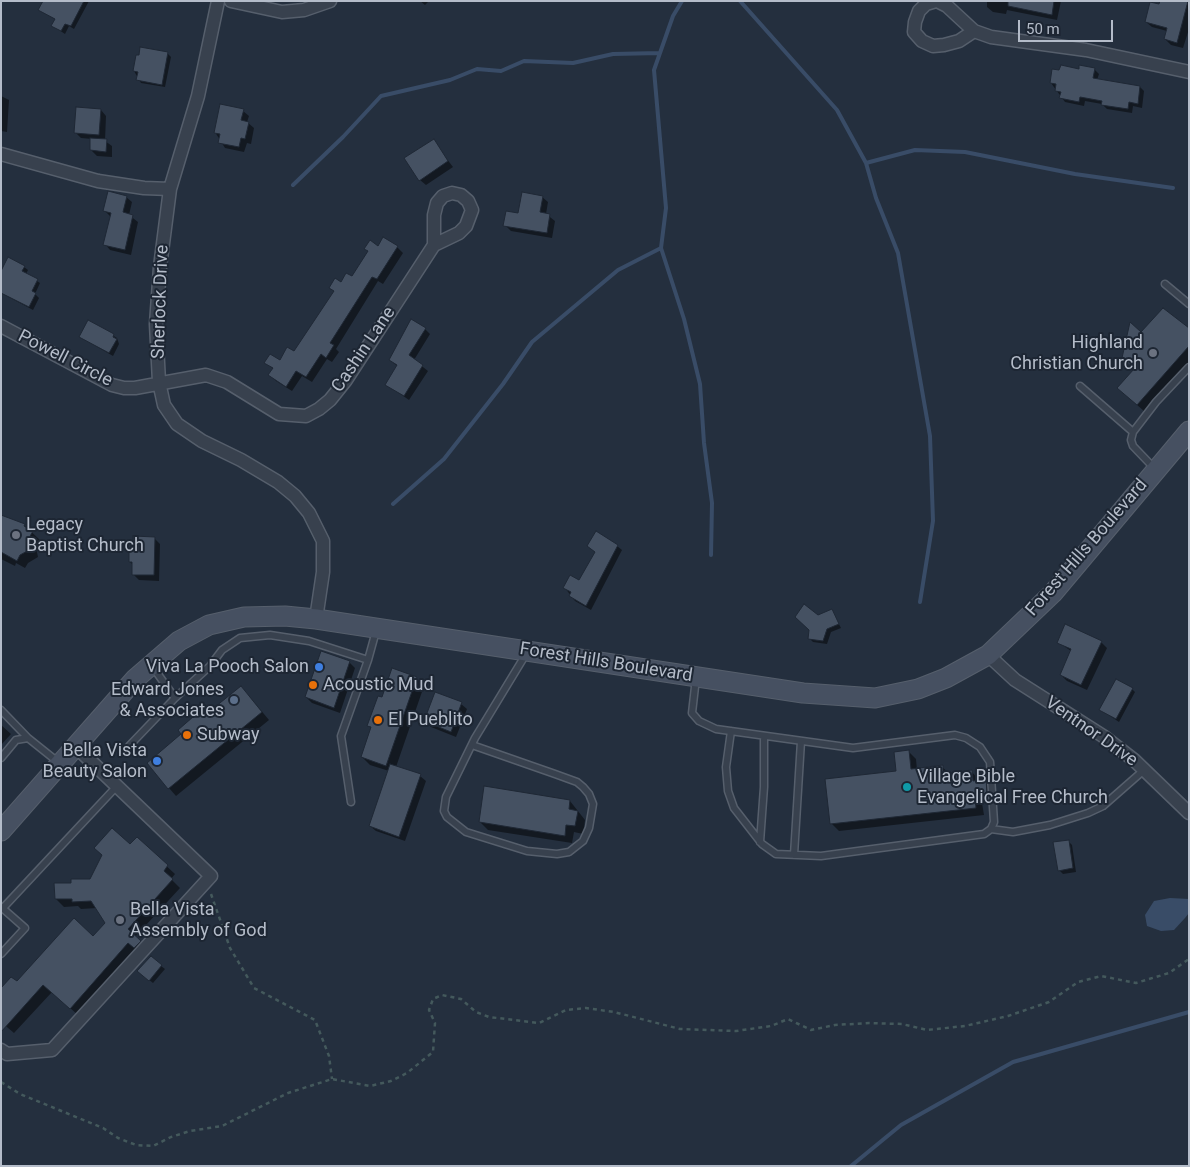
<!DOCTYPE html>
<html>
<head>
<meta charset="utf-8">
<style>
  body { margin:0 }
  #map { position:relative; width:1190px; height:1167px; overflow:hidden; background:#242f3e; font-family:Roboto,sans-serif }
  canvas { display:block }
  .frame { position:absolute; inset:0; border:2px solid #b4bcc9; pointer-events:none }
  .scale { position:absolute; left:1018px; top:20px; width:95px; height:22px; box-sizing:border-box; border:2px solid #b4bcc9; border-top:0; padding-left:6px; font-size:15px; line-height:18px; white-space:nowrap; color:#b4bcc9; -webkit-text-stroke:4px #1d2633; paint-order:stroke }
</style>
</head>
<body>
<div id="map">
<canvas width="1190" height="1167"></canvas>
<div class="frame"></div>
<div class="scale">50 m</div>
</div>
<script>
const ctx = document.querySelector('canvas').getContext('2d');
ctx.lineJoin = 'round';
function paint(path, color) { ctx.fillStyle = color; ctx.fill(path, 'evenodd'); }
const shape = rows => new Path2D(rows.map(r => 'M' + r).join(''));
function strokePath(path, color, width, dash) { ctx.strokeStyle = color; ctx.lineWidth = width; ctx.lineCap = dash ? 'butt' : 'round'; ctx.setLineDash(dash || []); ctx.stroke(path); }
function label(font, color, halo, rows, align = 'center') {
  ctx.font = font + ' Roboto,sans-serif'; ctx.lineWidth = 4; ctx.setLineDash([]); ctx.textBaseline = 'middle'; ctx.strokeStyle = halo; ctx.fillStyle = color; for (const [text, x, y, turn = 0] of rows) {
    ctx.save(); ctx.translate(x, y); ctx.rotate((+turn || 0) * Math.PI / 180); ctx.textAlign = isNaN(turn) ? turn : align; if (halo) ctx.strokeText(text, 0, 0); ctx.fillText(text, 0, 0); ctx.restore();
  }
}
paint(shape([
  [1170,898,1189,899,1189,913,1185,918,1174,930,1161,931,1147,926,1145,915,1154,901]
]), '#394c67');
paint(shape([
  [44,1,89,1,74,29,69,26,65,34,53,26,56,20,40,10],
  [420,1,429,1,425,5],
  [987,1,1061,1,1057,20,1007,10,1006,14,993,12,987,7],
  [1161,1,1189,1,1189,29,1183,48,1171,45,1165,39,1167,31,1152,27,1146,22,1160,6],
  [167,53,171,57,165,87,141,83,134,71],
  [1094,69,1099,74,1097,80,1140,87,1144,91,1142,108,1133,106,1132,113,1107,109,1102,104,1085,101,1084,106,1065,102,1051,83,1080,70],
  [1,96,9,100,7,132,1,131],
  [101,110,106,116,105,141,112,146,112,157,97,156,91,150,92,139,81,138,75,132],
  [243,111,249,116,247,122,254,128,251,144,247,143,244,152,225,148,215,132],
  [433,141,453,167,426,185,420,180],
  [126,197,132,202,129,215,138,222,131,255,110,250,105,244,111,217,105,211],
  [542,197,548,202,546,214,555,221,552,238,511,231,505,225],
  [397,247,403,253,383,284,378,281,336,349,339,352,332,362,327,359,312,382,302,376,292,391,276,381,270,375,274,370,266,362,280,362,294,353,335,292,330,288,353,278,369,252,366,249],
  [24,267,28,270,26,274,40,283,35,294,39,298,33,310,1,293,1,273],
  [89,321,117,338,119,344,113,356,80,337],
  [425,329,430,334,414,360,428,371,409,400,386,384,398,367,390,360],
  [1189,330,1189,363,1145,412,1127,396,1136,369,1142,333],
  [1,515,24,525,40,540,36,547,38,557,28,563,25,568,16,563,15,566,1,559],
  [154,538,160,544,159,581,139,580,133,574,133,565,130,562,134,552],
  [588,546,617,546,622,550,591,610,575,601,565,588,579,582,596,553],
  [832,611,841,628,831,632,827,644,813,642,809,638,818,617],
  [1058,642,1101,642,1107,648,1087,690,1067,681,1061,675,1071,651],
  [349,662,355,668,340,713,312,703,306,697],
  [416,678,424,686,396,767,420,776,426,781,405,841,376,831,370,826,389,771,370,765,362,757,372,729,369,725,382,699],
  [1132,689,1135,692,1119,722,1101,710],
  [249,696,269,720,176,796,169,788,206,716],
  [461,704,467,709,456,737,431,727,425,721],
  [1,725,11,734,1,745],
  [908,751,916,759,917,770,942,767,950,774,972,772,980,781,986,781,994,789,994,802,982,803,984,815,839,831,831,823,898,772],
  [570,801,585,820,583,834,574,832,572,843,488,830,480,822],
  [137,839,175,874,171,879,180,888,135,937,148,949,78,1015,52,992,14,1033,1,1022,1,986,3,988,17,983,94,937,107,923,97,908,81,909,78,906,64,907,56,899,73,884,91,880],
  [1068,841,1072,845,1076,872,1063,874,1059,870],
  [161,966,165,969,153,983,143,975]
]), '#0007');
strokePath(shape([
  [682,1,673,16,654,70,666,208,661,248,684,319,700,384,704,443,712,503,711,555],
  [740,1,837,110,866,163,876,198,898,253,930,436,933,521,920,602],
  [866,163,915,150,965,152,1075,174,1173,188],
  [293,185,343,137,381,96,450,80,477,69,501,71,524,61,573,63,613,54,660,53],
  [393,504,444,459,503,384,532,342,618,270,661,248],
  [851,1166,901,1125,1013,1062,1189,1012]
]), '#394c67', 4);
const building = shape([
  [43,1,84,1,71,26,65,24,61,31,51,26,55,19,38,10,43,1],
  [1008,1,1054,1,1052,15,1008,6,1008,1],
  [1160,1,1188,1,1177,43,1164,39,1167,28,1145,22,1150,2,1159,4,1160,1],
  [140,47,168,52,162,85,136,80,138,72,133,71,136,55,139,55,140,47],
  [1061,65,1079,69,1079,65,1095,68,1093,78,1140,86,1138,104,1129,102,1128,109,1101,105,1102,101,1080,97,1079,102,1059,98,1061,92,1055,91,1056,84,1050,83,1052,69,1059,70,1061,65],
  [220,104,244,109,241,120,249,122,245,139,241,138,239,147,218,143,220,134,214,133,220,104],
  [76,107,101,109,99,135,74,133,76,107],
  [90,138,107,139,106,152,90,150,90,138],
  [434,139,448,161,419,181,404,158,434,139],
  [108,191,127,196,123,212,133,215,125,250,103,245,111,213,103,211,108,191],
  [522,192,543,196,540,212,550,214,547,233,503,226,506,211,518,213,522,192],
  [383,237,398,246,377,279,372,277,330,343,334,345,326,358,321,354,306,377,296,371,286,387,268,375,273,368,264,363,270,354,280,360,287,347,294,351,334,291,329,288,335,278,341,282,346,273,352,276,368,251,364,249,370,240,378,246,383,237],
  [8,257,25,266,22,271,38,279,32,291,36,293,29,307,1,293,1,271,8,257],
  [1163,308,1189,328,1189,346,1137,405,1117,388,1134,369,1122,358,1130,322,1141,332,1163,308],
  [411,319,426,328,409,355,423,365,404,396,385,385,397,365,389,360,411,319],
  [88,320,114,334,113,337,117,339,109,353,79,337,88,320],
  [1,515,25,524,24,526,33,531,29,538,31,549,20,555,17,561,1,552,1,515],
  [596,531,618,545,586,606,569,596,571,592,563,588,570,575,579,580,595,552,587,546,596,531],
  [133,536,155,537,154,575,132,575,132,562,129,562,129,550,133,550,133,536],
  [804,604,818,615,832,609,839,624,827,629,823,641,808,639,809,630,795,617,804,604],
  [1065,624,1102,641,1081,685,1060,675,1071,649,1057,643,1065,624],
  [321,651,350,661,334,708,305,697,321,651],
  [392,668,417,677,386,766,361,757,371,727,367,726,378,696,382,697,392,668],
  [1116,679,1133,688,1116,719,1099,710,1116,679],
  [241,686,262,712,168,789,147,763,181,734,178,730,201,710,205,715,241,686],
  [435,692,462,702,451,732,424,721,435,692],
  [909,750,911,769,943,765,943,774,972,770,973,781,986,779,987,794,975,796,976,808,830,824,825,779,896,771,894,752,909,750],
  [390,764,421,774,399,837,369,826,390,764],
  [484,786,570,800,569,809,578,811,575,826,566,825,565,836,479,822,484,786],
  [112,828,130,844,137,837,168,865,164,871,173,879,128,929,141,941,134,948,128,943,70,1009,43,985,1,1032,1,988,11,977,17,981,74,918,93,936,105,923,91,901,72,902,72,899,55,899,54,883,71,883,71,879,90,879,102,855,94,848,112,828],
  [1069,840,1073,868,1058,871,1053,842,1069,840],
  [151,956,162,965,149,981,137,971,151,956]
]);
paint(building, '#455162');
strokePath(building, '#1f2835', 1);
const service = shape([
  [1165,284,1189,304],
  [1080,386,1133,432],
  [1155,469,1133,446,1131,440,1133,432,1156,402,1189,367],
  [696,678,692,713,699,721,716,729,853,748,955,735,966,738,980,747,990,762,994,822,991,829,984,834,821,856,776,854,762,844,734,808,728,791,726,767,731,731],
  [175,698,210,666,222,650,240,638,270,635,309,641,368,660,376,631],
  [1,710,28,738],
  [472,745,555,774,577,782,583,787,589,794,593,804,589,828,583,841,569,852,557,854,527,851,466,832,447,817,444,811,446,797,475,738,526,654],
  [129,746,175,698,152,666],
  [1,758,16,740,28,738,58,762],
  [351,802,341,736,368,660],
  [991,829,1013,832,1050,825,1088,813,1103,806,1144,770],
  [760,842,764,787,764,736],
  [794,855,801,741],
  [1,907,25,928,1,954],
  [3,908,117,786]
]);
const minor = shape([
  [218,1,198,96,170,189,160,267,156,324,159,382,164,405,177,424,202,441,241,460,278,482,295,496,309,513,323,541,323,572,316,619],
  [231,1,282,12,304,10,330,1],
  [936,1,926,4,919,11,915,22,914,32,922,41,933,46,944,45,959,41,974,31],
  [937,1,947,6,974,31,991,37,1086,50,1189,72],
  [1,154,98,181,144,188,170,189],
  [1,326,112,385,124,388,135,388,206,375,227,382,279,414,306,416,319,409,330,400,346,380,434,245,459,233,466,226,472,210,468,201,461,195,452,193,443,196,437,203,434,215,434,245],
  [988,655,1015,680,1103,736,1134,760,1189,813],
  [1,1050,7,1054,52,1050,211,876,76,747]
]);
const secondary = shape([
  [1,831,135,679,179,641,209,625,244,617,285,616,316,619,803,693,875,698,918,689,946,678,988,655,1053,593,1189,431]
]);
strokePath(service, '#565f6c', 9);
strokePath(minor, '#565f6c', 15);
strokePath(secondary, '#565f6c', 21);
strokePath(shape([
  [211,894,230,948,254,988,315,1020,329,1056,332,1079],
  [1,1082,20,1094,103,1128,118,1138,136,1145,153,1146,171,1137,190,1131,222,1126,288,1093,332,1079,370,1086,391,1081,407,1073,433,1052,435,1023,429,1010,433,999,442,995,461,999,476,1012,489,1017,539,1023,566,1010,586,1008,614,1012,680,1029,736,1031,771,1026,788,1019,811,1030,835,1025,869,1023,902,1024,927,1030,965,1026,1008,1016,1049,1002,1078,982,1101,976,1136,983,1169,973,1189,959]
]), '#44595c', 2.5, [4, 4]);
strokePath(service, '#38414e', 6);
strokePath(minor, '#38414e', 12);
strokePath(secondary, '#465061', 19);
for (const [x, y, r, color] of [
  [1153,353,5,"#6b7280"],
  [16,535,5,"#6b7280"],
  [319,667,5,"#3f7fe0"],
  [313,685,5,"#e8710a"],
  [234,700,5,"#5c6f8a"],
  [378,720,5,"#e8710a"],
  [187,735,5,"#e8710a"],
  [157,761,5,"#3f7fe0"],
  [907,787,5,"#0f9aa8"],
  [120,920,5,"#6b7280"]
]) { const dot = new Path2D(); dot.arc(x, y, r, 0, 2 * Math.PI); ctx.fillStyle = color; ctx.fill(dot); strokePath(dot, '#1d2633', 2); }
label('18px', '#b4bcc9', '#1d2633', [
  ["Sherlock Drive",161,302,-88],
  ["Cashin Lane",364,350,-56],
  ["Powell Circle",65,359,27],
  ["Forest Hills Boulevard",1087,548,-49],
  ["Forest Hills Boulevard",606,663,9],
  ["Ventnor Drive",1091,732,35]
]);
label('18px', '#b4bcc9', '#1d2633', [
  ["Highland",1143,343,"right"],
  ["Christian Church",1143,364,"right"],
  ["Legacy",26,525],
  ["Baptist Church",26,546],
  ["Viva La Pooch Salon",309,667,"right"],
  ["Acoustic Mud",323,685],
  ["Edward Jones",224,690,"right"],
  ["& Associates",224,711,"right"],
  ["El Pueblito",388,720],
  ["Subway",197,735],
  ["Bella Vista",147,751,"right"],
  ["Beauty Salon",147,772,"right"],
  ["Village Bible",917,777],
  ["Evangelical Free Church",917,798],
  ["Bella Vista",130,910],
  ["Assembly of God",130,931]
], 'left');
</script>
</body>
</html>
